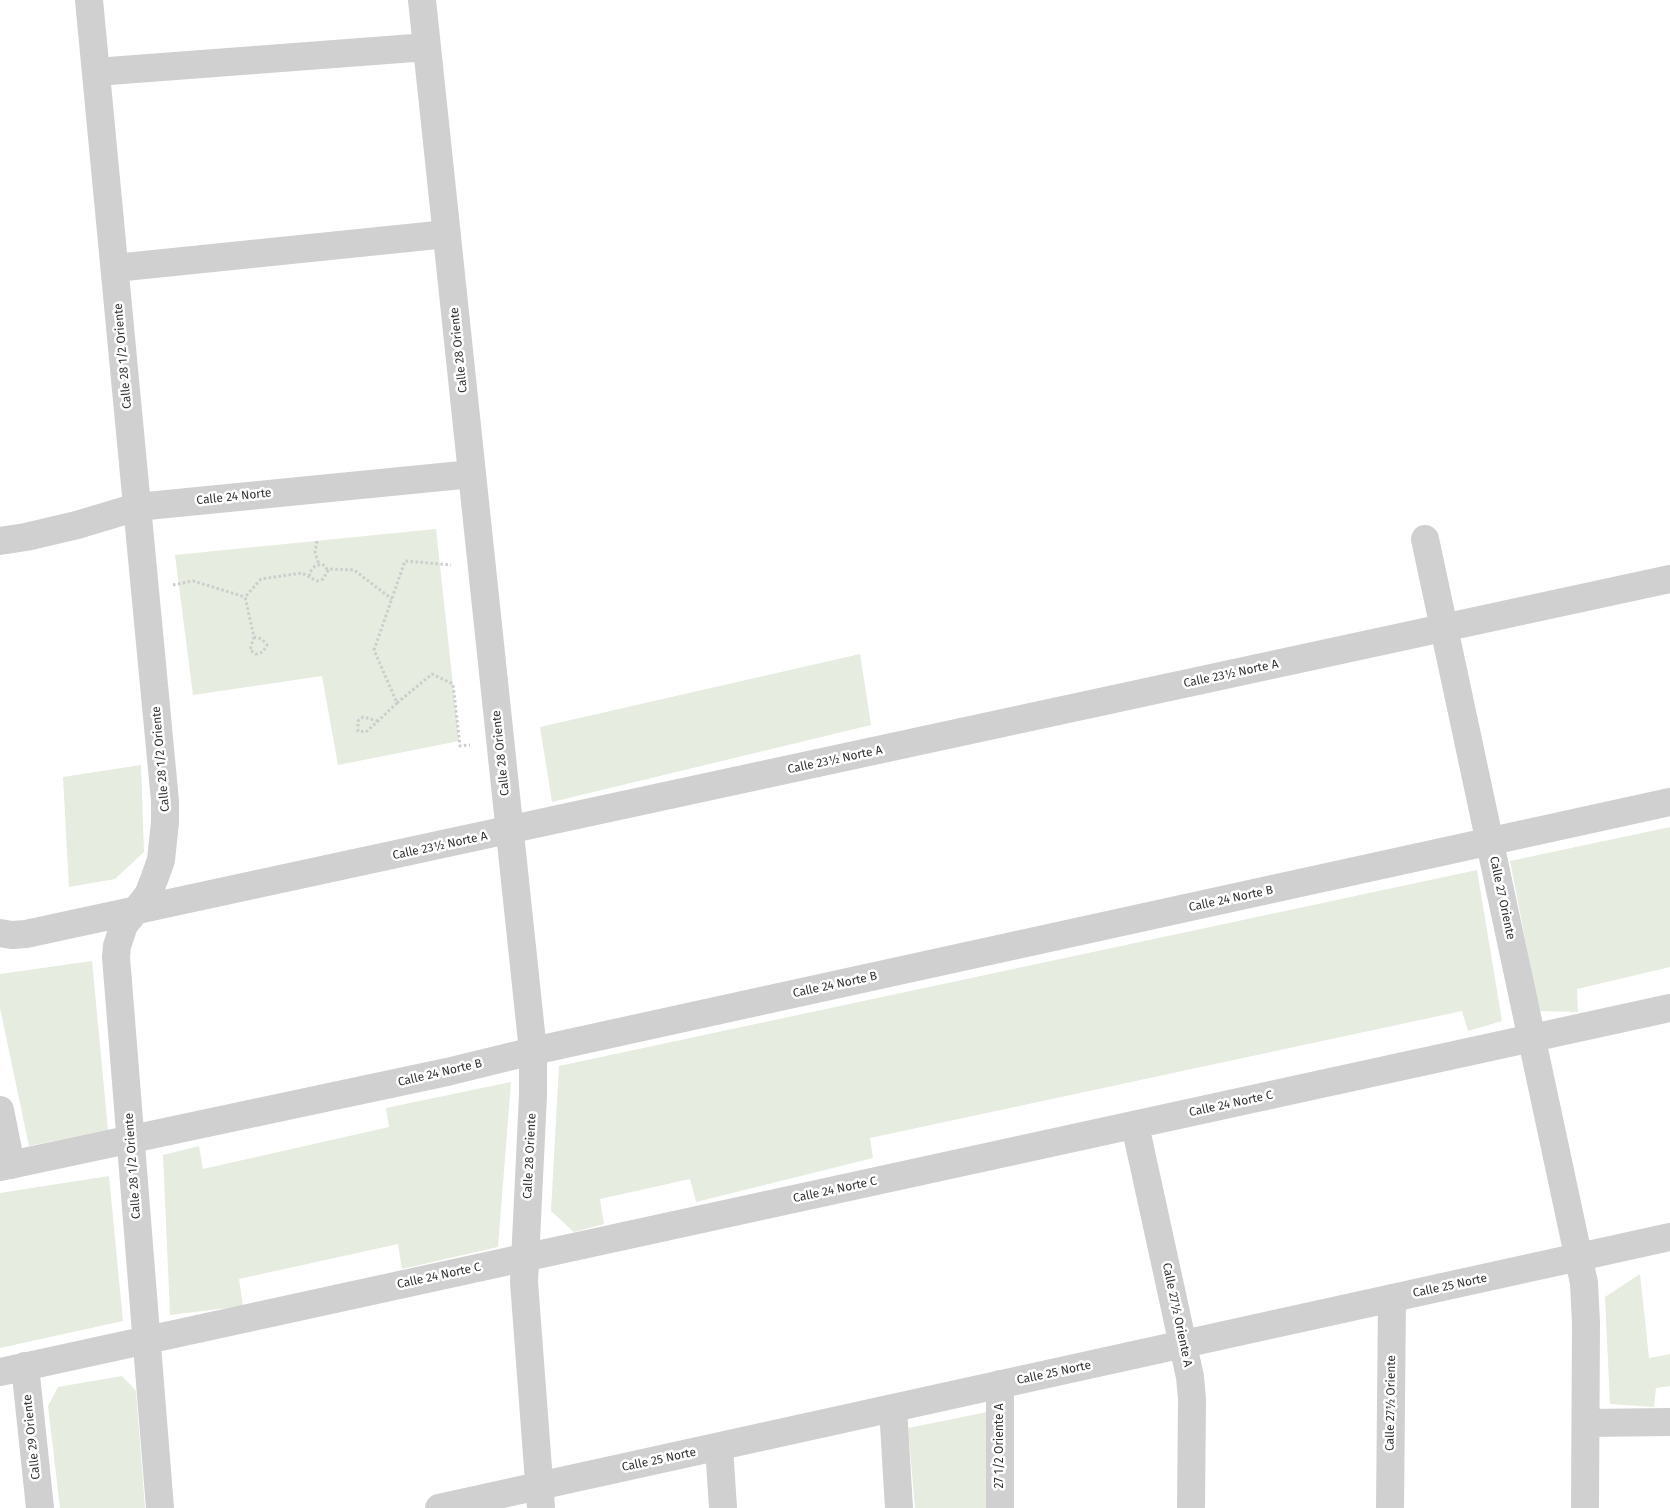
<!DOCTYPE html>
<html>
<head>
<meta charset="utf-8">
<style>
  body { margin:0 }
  canvas { display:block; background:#fff }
</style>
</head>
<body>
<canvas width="1670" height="1508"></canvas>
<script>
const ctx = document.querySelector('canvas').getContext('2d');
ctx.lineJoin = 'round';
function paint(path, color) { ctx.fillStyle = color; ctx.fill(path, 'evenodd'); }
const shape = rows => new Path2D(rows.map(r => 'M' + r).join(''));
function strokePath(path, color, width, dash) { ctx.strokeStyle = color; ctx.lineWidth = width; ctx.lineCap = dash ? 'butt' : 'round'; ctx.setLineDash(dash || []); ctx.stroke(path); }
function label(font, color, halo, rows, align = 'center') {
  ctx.font = font + ' "Fira Sans",sans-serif'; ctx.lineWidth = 5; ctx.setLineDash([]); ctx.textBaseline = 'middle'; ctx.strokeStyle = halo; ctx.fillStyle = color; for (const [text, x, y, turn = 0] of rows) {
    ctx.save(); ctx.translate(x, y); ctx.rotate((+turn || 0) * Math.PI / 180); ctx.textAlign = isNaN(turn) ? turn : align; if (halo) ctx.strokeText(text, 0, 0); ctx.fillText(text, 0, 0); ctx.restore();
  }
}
paint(shape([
  [436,529,459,741,338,765,322,676,193,695,175,555],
  [860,654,871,725,552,802,540,727],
  [141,765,144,852,115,879,69,887,63,777],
  [1670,827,1670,967,1577,989,1578,1012,1539,1011,1510,861],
  [1477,870,1502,1021,1468,1031,1462,1011,870,1138,873,1158,696,1202,690,1179,600,1199,604,1224,574,1232,551,1211,559,1066],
  [92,961,108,1130,29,1146,0,1008,0,974],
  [511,1082,498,1247,402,1269,398,1244,239,1279,243,1306,170,1315,163,1155,199,1146,203,1169,389,1127,386,1108],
  [109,1176,123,1321,0,1348,0,1193],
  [1640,1274,1649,1358,1670,1354,1670,1386,1656,1388,1654,1407,1610,1404,1605,1297],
  [122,1376,136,1391,145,1508,60,1508,48,1406,58,1387],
  [987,1412,988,1508,915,1508,908,1428]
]), '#e6ecdf');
strokePath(shape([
  [317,541,315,552,319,565],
  [310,576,309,573,315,566,322,564,325,566,328,571],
  [173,585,193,581,245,597],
  [254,637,250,650,256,654,263,652,267,645,262,639,254,637,245,597,261,579,302,573,317,581,323,579,329,569,354,570,392,599],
  [397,703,432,674,453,684,460,746,470,745],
  [378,721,363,717,358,721,358,731,366,732,378,721,397,703,374,650,405,561,451,565]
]), '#cdcdcd', 3, [2.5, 2.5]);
strokePath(shape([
  [89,0,165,801,165,822,161,860,155,877,148,895,124,925,117,946,116,957,160,1508],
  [422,0,533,1051,533,1095,524,1282,541,1508],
  [96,72,427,47],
  [115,268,447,234],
  [1425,539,1584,1283,1586,1323,1585,1508],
  [0,541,26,537,77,525,137,507,472,474],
  [0,933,12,935,26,934,1670,579],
  [0,1110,11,1165],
  [1135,1125,1190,1377,1192,1399,1191,1508],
  [0,1167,447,1072,533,1051,1670,802],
  [25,1366,40,1508],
  [0,1372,1670,1008],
  [893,1408,899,1508],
  [1586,1423,1670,1422],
  [719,1447,723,1508],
  [439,1508,1670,1237],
  [1000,1508,1000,1384],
  [1390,1508,1392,1298]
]), '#d0d0d0', 28);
label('12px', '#333', '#fff', [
  ["Calle 28 Oriente",459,350,-96],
  ["Calle 28 1/2 Oriente",123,356,-95],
  ["Calle 24 Norte",234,497,-6],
  ["Calle 23½ Norte A",1231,674,-12],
  ["Calle 28 Oriente",501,753,-96],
  ["Calle 28 1/2 Oriente",161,759,-95],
  ["Calle 23½ Norte A",835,760,-12],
  ["Calle 23½ Norte A",440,846,-12],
  ["Calle 27 Oriente",1502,898,78],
  ["Calle 24 Norte B",1231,899,-12],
  ["Calle 24 Norte B",835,985,-12],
  ["Calle 24 Norte B",440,1073,-13],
  ["Calle 24 Norte C",1231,1104,-12],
  ["Calle 28 Oriente",530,1156,-87],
  ["Calle 28 1/2 Oriente",133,1166,-94],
  ["Calle 24 Norte C",835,1190,-12],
  ["Calle 24 Norte C",439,1276,-12],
  ["Calle 25 Norte",1450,1286,-12],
  ["Calle 27½ Oriente A",1177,1315,78],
  ["Calle 25 Norte",1054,1373,-12],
  ["Calle 27½ Oriente",1391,1403,-89],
  ["Calle 29 Oriente",32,1437,-96],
  ["27 1/2 Oriente A",1000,1446,-90],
  ["Calle 25 Norte",659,1460,-12]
]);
</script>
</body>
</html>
